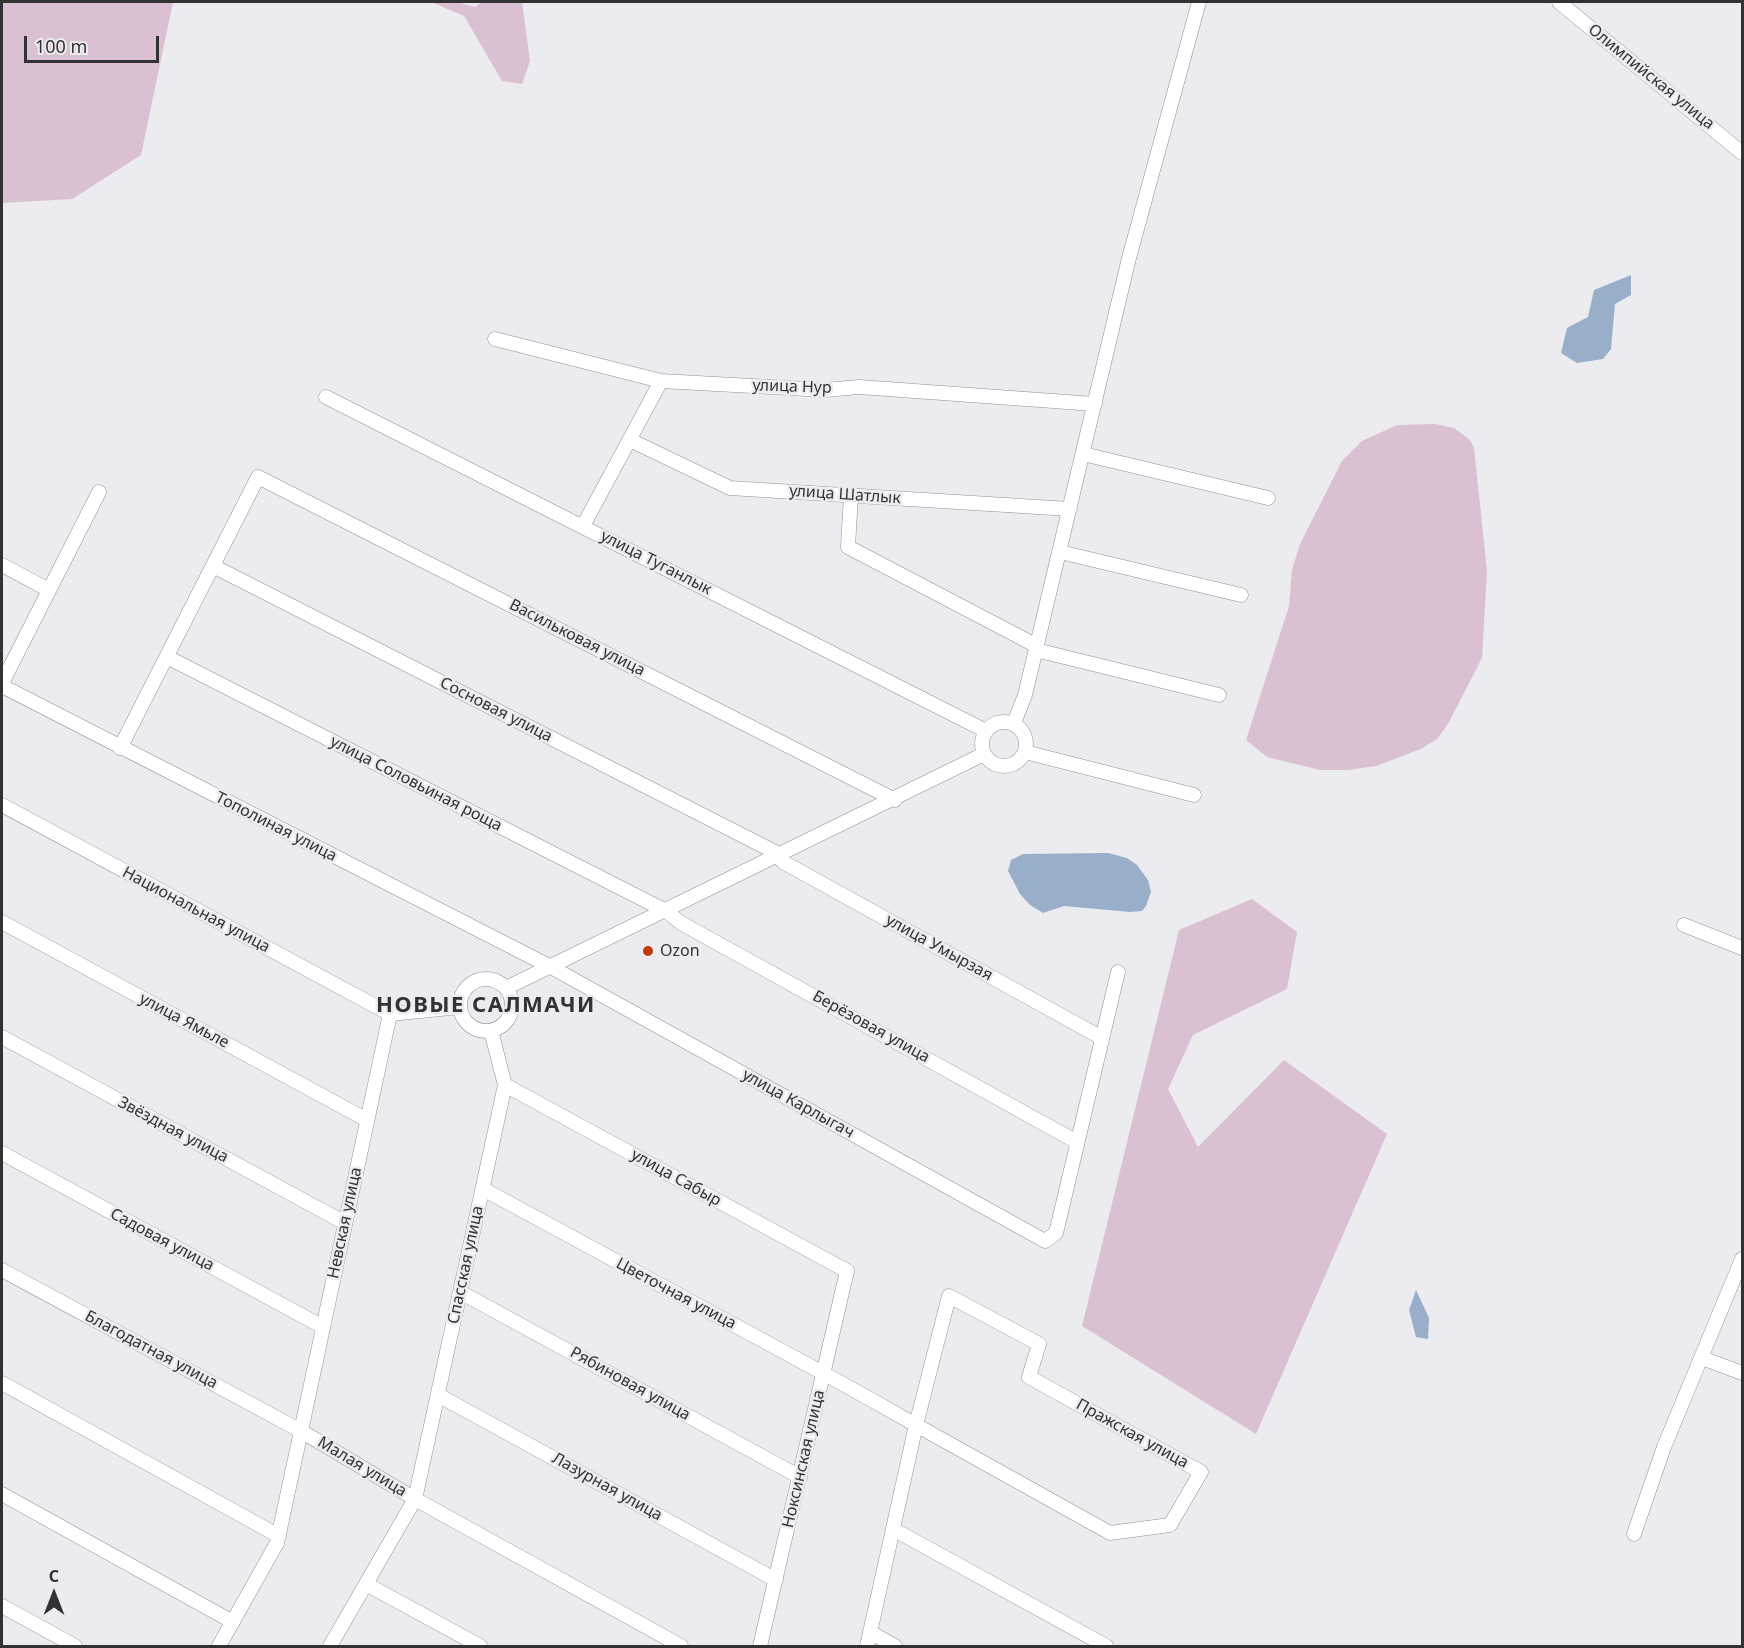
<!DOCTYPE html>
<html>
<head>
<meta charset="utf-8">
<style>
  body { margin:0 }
  #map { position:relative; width:1744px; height:1648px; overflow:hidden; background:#ecebf0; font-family:"Noto Sans",sans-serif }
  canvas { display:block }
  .frame { position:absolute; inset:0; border:3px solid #323234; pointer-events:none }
  .north { position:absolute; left:24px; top:1564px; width:60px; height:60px; -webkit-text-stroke:4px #ecebf0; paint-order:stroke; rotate:0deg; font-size:16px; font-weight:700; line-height:24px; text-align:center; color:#323234 }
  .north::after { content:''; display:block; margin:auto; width:21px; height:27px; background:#323234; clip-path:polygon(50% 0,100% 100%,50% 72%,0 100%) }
  .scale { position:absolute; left:24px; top:36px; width:135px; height:27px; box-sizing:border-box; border:3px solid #323234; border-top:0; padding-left:8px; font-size:18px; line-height:21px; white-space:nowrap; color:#323234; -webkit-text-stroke:4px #ecebf0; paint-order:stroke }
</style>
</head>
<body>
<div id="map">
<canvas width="1744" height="1648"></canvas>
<div class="frame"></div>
<div class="north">С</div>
<div class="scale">100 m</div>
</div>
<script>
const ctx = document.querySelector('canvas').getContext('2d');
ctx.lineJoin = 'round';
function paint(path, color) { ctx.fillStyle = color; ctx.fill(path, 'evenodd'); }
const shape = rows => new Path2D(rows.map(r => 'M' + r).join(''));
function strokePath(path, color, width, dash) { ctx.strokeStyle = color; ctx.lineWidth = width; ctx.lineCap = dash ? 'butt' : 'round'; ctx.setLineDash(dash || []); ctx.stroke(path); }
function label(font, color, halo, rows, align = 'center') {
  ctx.font = font + ' "Noto Sans",sans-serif'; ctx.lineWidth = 5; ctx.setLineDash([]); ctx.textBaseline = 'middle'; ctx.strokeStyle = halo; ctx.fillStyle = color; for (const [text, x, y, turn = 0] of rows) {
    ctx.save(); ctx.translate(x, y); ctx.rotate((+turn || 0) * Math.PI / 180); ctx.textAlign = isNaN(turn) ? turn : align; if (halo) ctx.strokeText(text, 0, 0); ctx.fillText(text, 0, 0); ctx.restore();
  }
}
paint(shape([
  [2,2,173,2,141,155,72,199,2,203],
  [431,2,457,2,475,7,482,2,522,2,530,61,522,84,502,81,464,16],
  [1436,424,1454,428,1470,440,1474,448,1487,571,1482,658,1448,724,1437,739,1421,749,1376,766,1348,770,1320,770,1267,757,1246,740,1289,606,1292,570,1300,544,1342,461,1362,441,1397,425],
  [1252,899,1297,932,1287,989,1193,1035,1168,1089,1198,1147,1284,1060,1387,1134,1256,1434,1082,1326,1179,930]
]), '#d9c0d2');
paint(shape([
  [1631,275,1631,295,1615,304,1611,349,1603,359,1577,363,1561,353,1567,328,1588,317,1594,290],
  [1023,854,1108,853,1127,858,1137,865,1148,880,1151,892,1146,906,1142,911,1130,912,1064,906,1043,913,1030,905,1020,894,1008,871,1011,860],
  [1416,1290,1429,1318,1428,1339,1416,1337,1409,1310]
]), '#99aec8');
const minor = shape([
  [1559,2,1742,153],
  [495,339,661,381,825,390,859,387,1095,404],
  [326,397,986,731],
  [630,440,730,488,1070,509],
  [1083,454,1268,498],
  [851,495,848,547,1037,646],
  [583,526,661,381],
  [1060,552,1241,595],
  [2,565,49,590],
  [213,566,773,851,783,862,1102,1038],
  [1036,650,1219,695],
  [167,657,666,911,681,923,1077,1142],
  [2,683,99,492],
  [2,686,551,967,1045,1241,1056,1233,1118,972],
  '982 744a22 22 0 1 1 44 0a22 22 0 1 1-44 0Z',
  [1014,723,1025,695,1129,258,1199,2],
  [120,748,258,477,895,800],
  [1025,752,1194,795],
  [2,805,390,1014],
  [2,922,367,1120],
  [1684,925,1742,948],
  '460 1005a26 26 0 1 1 52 0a26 26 0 1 1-52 0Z',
  [506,988,984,754],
  [390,1014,460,1007],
  [491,1031,505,1085,415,1499,681,1646],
  [2,1037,345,1223],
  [505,1085,847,1271,760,1646],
  [2,1153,323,1327],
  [483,1189,823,1373,870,1399,916,1425,1110,1533,1170,1525,1201,1472,1029,1377,1039,1344,949,1296,916,1425,867,1646],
  [2,1270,301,1431,390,1014],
  [460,1292,800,1477],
  [1702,1358,1742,1373],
  [2,1383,279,1536],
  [438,1395,776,1580],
  [2,1494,233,1622],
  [893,1529,1106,1646],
  [1634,1534,1664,1447,1742,1259],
  [366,1584,480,1646],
  [2,1606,75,1646],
  [870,1632,895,1646],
  [219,1646,277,1543,301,1431,415,1499,330,1646]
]);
strokePath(minor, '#919095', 15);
strokePath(minor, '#fff', 14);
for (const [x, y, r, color] of [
  [648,951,6,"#c1390c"]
]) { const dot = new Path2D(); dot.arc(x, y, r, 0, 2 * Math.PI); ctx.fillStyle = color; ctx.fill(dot); strokePath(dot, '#ecebf0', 2); }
label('16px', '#323234', '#ecebf0', [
  ["Олимпийская улица",1651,77,39],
  ["улица Нур",792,387,2],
  ["улица Шатлык",845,495,4],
  ["улица Туганлык",656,563,27],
  ["Васильковая улица",577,638,27],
  ["Сосновая улица",496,710,27],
  ["улица Соловьиная роща",416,784,27],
  ["Тополиная улица",276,827,27],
  ["Национальная улица",196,910,28],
  ["улица Умырзая",939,948,29],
  ["улица Ямьле",184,1021,28],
  ["Берёзовая улица",871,1027,29],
  ["улица Карлыгач",798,1104,29],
  ["Звёздная улица",173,1130,28],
  ["улица Сабыр",676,1178,29],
  ["Невская улица",345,1223,-78],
  ["Садовая улица",162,1240,28],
  ["Спасская улица",466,1265,-78],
  ["Цветочная улица",676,1294,28],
  ["Благодатная улица",151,1350,28],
  ["Рябиновая улица",630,1384,29],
  ["Пражская улица",1132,1434,29],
  ["Ноксинская улица",804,1459,-77],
  ["Малая улица",362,1467,31],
  ["Лазурная улица",607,1487,29]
]);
label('16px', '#323234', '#ecebf0', [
  ["Ozon",660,951]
], 'left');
ctx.letterSpacing = '1.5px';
label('bold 22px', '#323234', '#ecebf0', [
  ["НОВЫЕ САЛМАЧИ",486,1006]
]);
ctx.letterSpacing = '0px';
</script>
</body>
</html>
